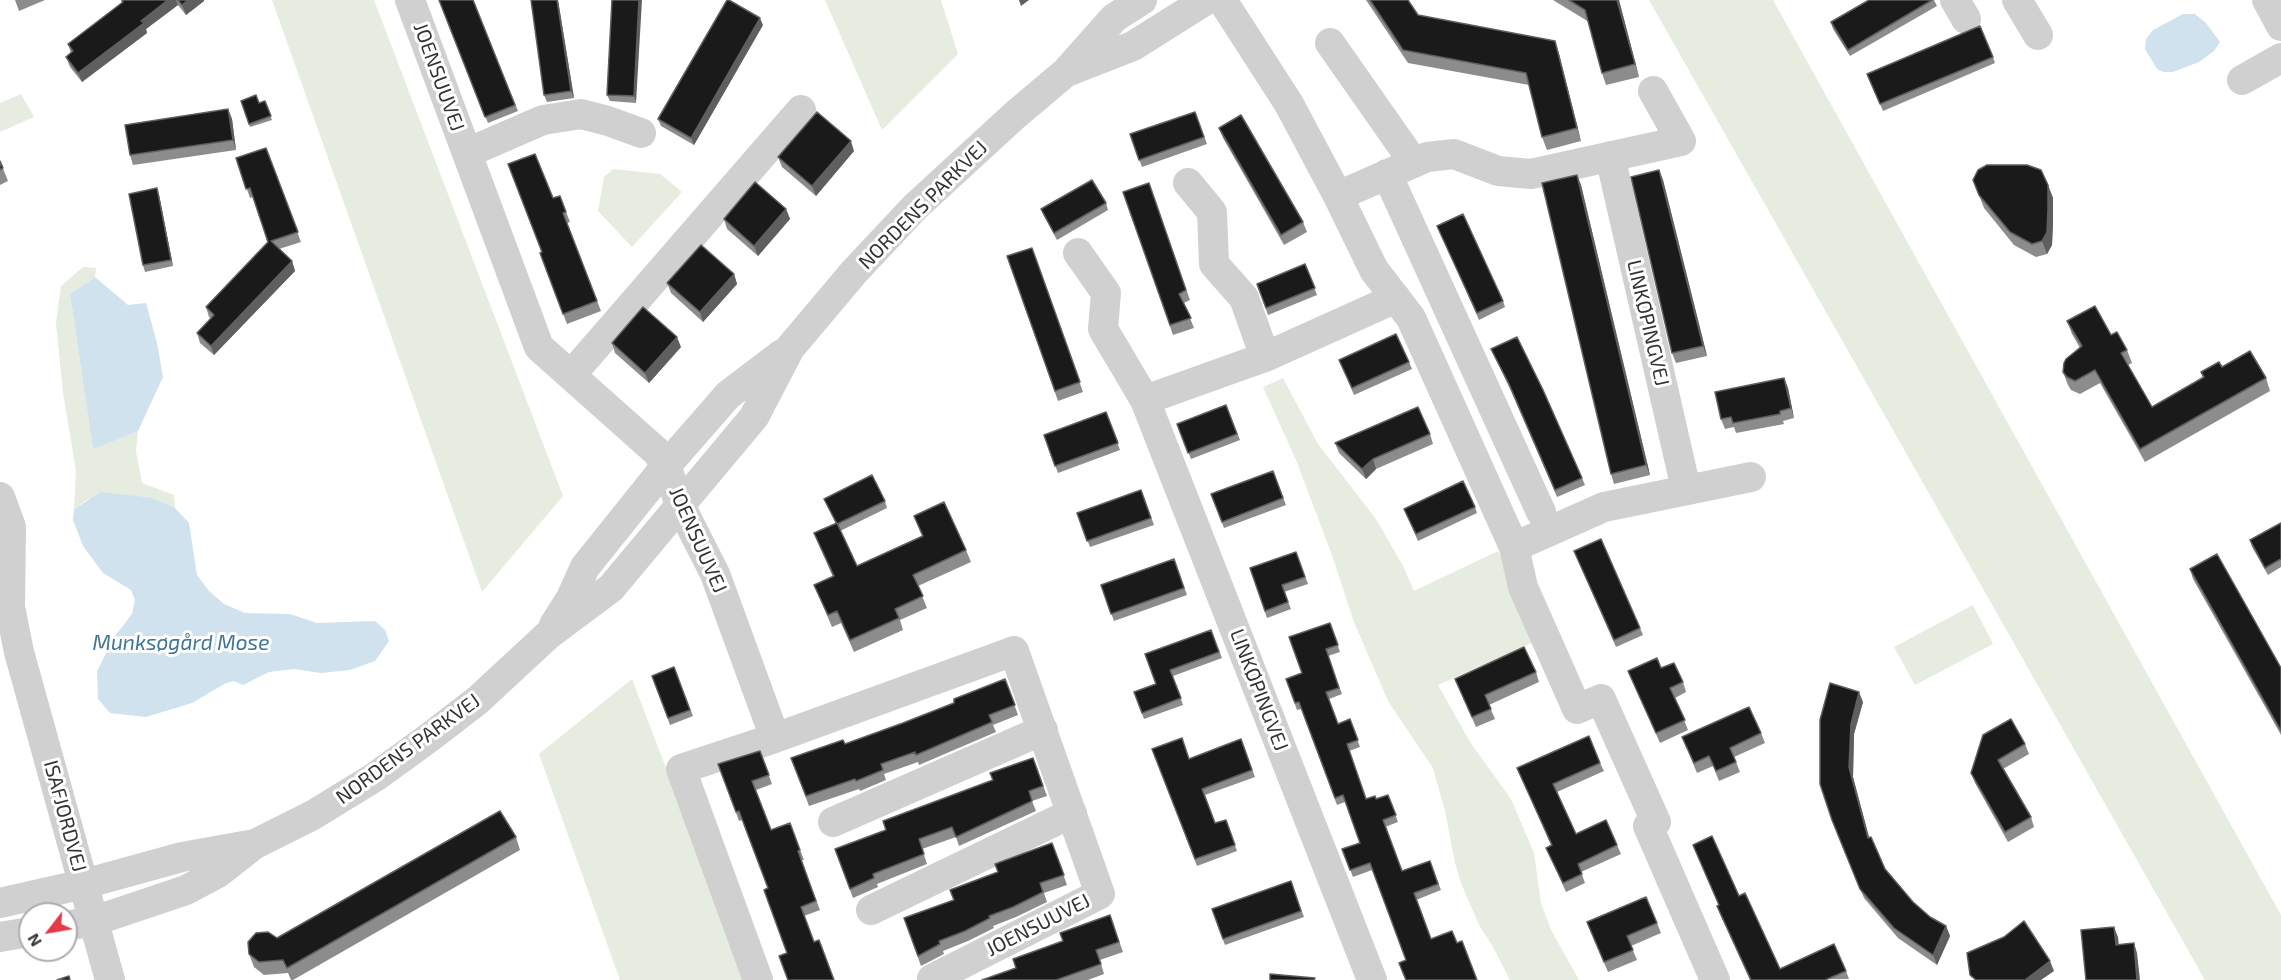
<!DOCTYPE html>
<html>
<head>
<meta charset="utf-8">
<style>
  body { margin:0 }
  #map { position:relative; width:2281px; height:980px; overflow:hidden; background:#fff; font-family:"Exo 2",sans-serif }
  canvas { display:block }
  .north { position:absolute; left:18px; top:902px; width:60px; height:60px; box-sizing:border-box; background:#fff; border:2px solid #adadad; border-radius:50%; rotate:239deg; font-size:16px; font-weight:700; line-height:24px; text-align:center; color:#333 }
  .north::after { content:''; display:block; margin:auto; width:21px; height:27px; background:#e63946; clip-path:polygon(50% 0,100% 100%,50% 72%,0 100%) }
</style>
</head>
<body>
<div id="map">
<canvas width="2281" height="980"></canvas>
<div class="north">N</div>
</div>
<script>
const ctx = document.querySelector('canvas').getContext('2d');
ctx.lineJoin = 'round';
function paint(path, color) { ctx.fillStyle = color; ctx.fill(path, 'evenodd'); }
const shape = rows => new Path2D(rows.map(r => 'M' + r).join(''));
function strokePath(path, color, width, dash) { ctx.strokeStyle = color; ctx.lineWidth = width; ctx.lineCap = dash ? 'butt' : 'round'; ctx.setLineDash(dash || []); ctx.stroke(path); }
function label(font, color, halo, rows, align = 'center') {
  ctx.font = font + ' "Exo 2",sans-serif'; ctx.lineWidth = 6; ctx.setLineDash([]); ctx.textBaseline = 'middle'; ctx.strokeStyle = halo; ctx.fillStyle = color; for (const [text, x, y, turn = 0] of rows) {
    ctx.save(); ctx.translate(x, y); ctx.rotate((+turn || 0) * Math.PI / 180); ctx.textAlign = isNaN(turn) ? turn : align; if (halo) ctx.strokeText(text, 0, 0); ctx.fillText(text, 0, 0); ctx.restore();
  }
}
paint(shape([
  [272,0,374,0,563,496,482,592],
  [825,0,941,0,958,54,882,130],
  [1649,0,1773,0,2281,915,2281,980,2205,980],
  [21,94,34,117,0,132,0,103],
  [613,169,660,174,682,192,632,247,598,211,604,177],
  [83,267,96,268,95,277,70,294,93,448,138,431,136,451,142,483,174,495,175,508,153,498,88,499,74,509,76,471,63,393,56,323,61,286],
  [1283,378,1318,444,1376,519,1403,566,1414,591,1498,551,1507,569,1534,642,1438,685,1470,742,1511,799,1534,853,1541,903,1551,930,1579,980,1510,980,1492,945,1479,925,1461,883,1455,863,1445,811,1433,768,1388,701,1354,622,1332,555,1296,460,1263,387],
  [1973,605,1993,644,1915,685,1894,647],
  [632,679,747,980,620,980,539,754]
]), '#e6ecdf');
paint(shape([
  [2183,14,2195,14,2206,23,2220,42,2214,51,2199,62,2173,72,2163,72,2157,69,2145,49,2146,39,2153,30],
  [95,277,128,305,146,303,157,343,163,377,138,431,93,449,70,294],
  [101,492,153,498,175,508,189,523,197,575,209,591,224,604,245,613,290,614,317,623,375,621,385,630,389,641,375,661,350,670,321,673,294,669,269,672,243,685,234,681,226,683,192,703,146,717,110,713,98,699,97,671,115,636,132,614,135,600,131,590,103,573,83,546,73,520,74,509]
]), '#cfe2ee');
strokePath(shape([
  [410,0,539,347,657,452,666,466,681,507,715,574,775,738],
  [1222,0,1289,104,1338,196,1374,270,1411,318,1514,547,1523,587,1577,709,1601,699,1656,822,1648,826,1715,980],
  [1955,0,1966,19],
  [2017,0,2038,35],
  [2267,0,2281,26],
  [1330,43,1414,163],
  [1069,71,1133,46,1206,0],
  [2242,80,2281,58],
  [467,153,543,120,581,114,608,121,641,133],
  [1610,156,1686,489],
  [1387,174,1541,512],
  [1188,183,1212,212,1214,264,1244,298,1265,357],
  [1338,196,1427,157,1454,154,1498,171,1531,174,1681,141,1653,91],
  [1078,253,1106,293,1103,329,1145,400],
  [571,375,801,110],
  [0,497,11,527,10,607,19,652,110,980],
  [1514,547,1604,507,1751,477],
  [554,625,571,598,585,567,666,466,728,395,782,354],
  [833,822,1043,730],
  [0,903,84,884,182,857,249,845],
  [871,910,1072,813],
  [66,926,94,921,186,890,218,873,255,844,313,815,375,777,430,737,478,700,548,635,611,588,754,417,790,348,854,272,915,207,1014,116,1066,72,1114,18,1142,0],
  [0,937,30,932],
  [758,980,681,769,775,738,1014,651,1100,894,932,979],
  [1372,980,1145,400,1265,357,1396,298]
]), '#d0d0d0', 30);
paint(shape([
  [15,0,45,0,19,11],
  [121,0,204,0,204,1,186,15,178,5,146,29,147,33,82,82,70,67,66,57,71,53,68,44,122,3],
  [439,0,473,0,518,111,488,123],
  [558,0,574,98,547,102,544,95],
  [612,0,636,103,610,101,607,95],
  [1366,0,1408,0,1418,15,1555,41,1559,54,1581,141,1547,150,1542,137,1529,85,1408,63],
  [1553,0,1619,0,1639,77,1606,85,1602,73,1589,22],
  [1869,0,1934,0,1937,6,1850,56,1833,29,1831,22],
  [763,25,694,145,661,126,658,119],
  [1993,57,1995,63,1883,111,1870,80],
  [241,101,259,103,265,101,272,120,250,127],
  [228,109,232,119,236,150,133,165,130,155],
  [1195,112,1207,144,1142,167,1130,134],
  [1219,128,1303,222,1307,232,1284,245,1223,138],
  [266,148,301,242,279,249,292,261,295,271,214,355,200,343,197,333,211,318,209,317,206,307,268,242,253,197,250,198,236,158],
  [854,151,816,196,782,167,778,157],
  [0,161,8,181,0,185],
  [1659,170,1663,180,1707,356,1676,363,1672,353],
  [1577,175,1581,185,1650,475,1614,484,1611,474],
  [1973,180,2048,185,2053,198,2053,223,2052,245,2047,254,2036,257,2014,245,1984,208],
  [1149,183,1190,300,1184,303,1194,328,1173,335,1123,192],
  [159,195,173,266,145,272,143,265],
  [560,196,570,222,567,223,601,311,567,324,540,253,542,252,553,198],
  [1106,203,1108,210,1057,240,1044,216,1041,209],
  [786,209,790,219,758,256,727,229,724,219],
  [1437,226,1503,301,1505,307,1479,320],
  [1007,256,1036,258,1083,392,1058,401],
  [1305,264,1317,295,1268,315,1257,284],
  [734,274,737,284,703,322,671,293,667,283],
  [2067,321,2111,335,2127,350,2132,363,2128,365,2152,407,2203,378,2201,372,2222,367,2266,378,2270,391,2145,462,2100,383,2080,394,2071,390,2068,385,2063,372,2080,348,2072,334],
  [612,343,681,347,649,383,615,353],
  [1491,349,1582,478,1585,485,1557,497,1511,391],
  [1339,360,1409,362,1412,369,1354,395],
  [1784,378,1788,388,1794,418,1783,421,1784,424,1736,433,1734,427,1725,429,1721,419],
  [1226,405,1240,440,1191,459,1177,424],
  [1106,412,1120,450,1058,473,1044,435],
  [1430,434,1433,444,1376,469,1366,479,1339,453,1335,443],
  [1273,471,1286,505,1224,528,1211,494],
  [1141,490,1154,525,1090,547,1077,513],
  [824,499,885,501,887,508,840,531,857,566,922,536,914,516,966,550,971,562,918,586,927,608,900,620,903,630,854,652,841,623,832,627,814,585,833,577,819,545,814,533,836,524],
  [1475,507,1477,513,1418,541,1404,509],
  [2281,523,2281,567,2268,575,2252,547,2250,540],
  [1574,551,1640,628,1643,635,1616,647],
  [1296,552,1308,584,1284,592,1291,609,1267,618,1250,568],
  [1174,559,1187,595,1114,621,1101,585],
  [2190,569,2281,668,2281,735,2193,579],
  [1330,623,1340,652,1328,656,1342,694,1329,699,1338,724,1350,719,1360,747,1349,751,1366,799,1376,799,1388,795,1398,822,1385,827,1402,871,1430,861,1441,890,1416,900,1431,939,1457,943,1462,941,1477,980,1406,980,1406,960,1372,870,1353,877,1342,849,1360,843,1345,802,1337,805,1301,709,1297,710,1286,679,1302,673],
  [1211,630,1222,658,1173,676,1183,705,1144,719,1134,692,1156,684],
  [674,667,693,716,670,725,652,676],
  [1661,668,1683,682,1686,692,1675,698,1688,730,1660,743,1628,671],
  [1536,672,1539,682,1489,705,1495,719,1476,727,1455,679],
  [1005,679,1018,715,993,725,996,732,919,765,918,762,884,774,886,780,860,791,859,789,809,806,791,758,845,744,903,723,954,703],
  [1830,683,1863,702,1854,734,1853,777,1869,838,1885,869,1913,902,1930,917,1946,926,1950,936,1937,965,1898,938,1864,898,1836,830],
  [1761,733,1765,743,1734,757,1740,772,1719,781,1713,766,1697,773,1682,737],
  [1241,739,1255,777,1205,795,1215,823,1226,820,1237,851,1197,866,1152,749,1189,759],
  [2025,744,2029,754,2003,769,2031,817,2034,827,2008,842,1975,783,1971,773],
  [760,751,772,784,756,790,771,830,790,823,804,860,801,860,820,910,804,916,787,953,768,888,742,820,739,821,718,764],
  [1033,758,1047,796,1032,801,1036,811,959,846,956,837,922,849,927,864,877,884,878,887,853,898,835,849,886,830,993,780],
  [1600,763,1604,771,1557,792,1576,834,1617,845,1621,854,1581,872,1585,883,1566,892,1546,848,1551,845,1517,768],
  [516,837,520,850,293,980,291,980,288,973,264,975,254,967,249,954,277,938],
  [1052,843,1067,885,1044,893,1047,902,1016,917,993,926,994,928,968,941,943,951,944,954,921,966,904,918,954,900,998,872],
  [1693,845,1739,896,1780,969,1846,971,1849,979,1750,980,1720,914,1717,906,1719,905],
  [1291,881,1304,917,1225,945,1212,909],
  [1110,915,1123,952,1100,960,1104,974,1088,980,982,980,1016,968],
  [1587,922,1657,923,1661,933,1631,946,1637,960,1608,972]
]), '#8c8c8c');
paint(shape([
  [168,0,176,0,178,5,146,29,147,33,82,82,78,73,141,21],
  [188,0,204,0,204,1,186,15,182,5],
  [557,0,558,0,574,98,571,91],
  [639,0,642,0,636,103,634,96],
  [1019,0,1029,0,1021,6],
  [1617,0,1619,0,1639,77,1635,64],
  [760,18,763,25,694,145,691,138],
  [1555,41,1559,54,1581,141,1577,128],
  [228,109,232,119,236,150,233,140],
  [851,141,854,151,816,196,812,186],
  [1659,170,1663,180,1707,356,1703,346],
  [1577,175,1581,185,1650,475,1646,465],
  [2048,185,2053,198,2053,223,2052,245,2047,254,2042,241],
  [157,188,159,195,173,266,171,260],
  [786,209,790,219,758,256,754,246],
  [292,261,295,271,214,355,211,346],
  [734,274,737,284,703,322,700,312],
  [677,337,681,347,649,383,645,373],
  [1784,378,1788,388,1794,418,1791,408],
  [1373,459,1376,469,1366,479,1362,469],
  [1859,692,1863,702,1854,734,1853,777,1872,848,1868,838,1849,767,1851,724],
  [1946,926,1950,936,1937,965,1933,955],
  [2114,927,2118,937,2120,955,2116,945],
  [2134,943,2137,953,2140,980,2137,980],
  [2050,961,2054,971,2041,980,2025,980]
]), '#5f5f5f');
const building = shape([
  [122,0,168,0,141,21,144,23,78,73,66,57,73,51,68,44,123,2,122,0],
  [178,0,188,0,182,5,178,0],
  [439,0,473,0,515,105,485,117,439,0],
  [531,0,557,0,571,91,544,95,531,0],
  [612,0,639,0,634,96,607,95,612,0],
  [727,0,729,0,760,18,691,138,658,119,727,0],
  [1370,0,1408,0,1418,15,1555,41,1577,128,1542,137,1526,73,1403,50,1370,0],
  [1569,0,1617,0,1635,64,1602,73,1585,10,1569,0],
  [1869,0,1932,0,1848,50,1831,22,1869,0],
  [1980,26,1993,57,1880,104,1867,74,1980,26],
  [256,95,259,103,265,101,271,116,249,124,241,101,256,95],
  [228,109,233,140,130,155,125,125,228,109],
  [817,112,851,141,812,186,778,157,817,112],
  [1195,112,1204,137,1139,160,1130,134,1195,112],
  [1241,115,1303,222,1281,235,1219,128,1241,115],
  [266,148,298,232,271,241,292,261,211,346,197,333,214,315,206,307,268,242,250,188,246,189,236,158,266,148],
  [535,154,553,198,560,196,566,212,563,213,597,301,563,314,540,253,542,252,508,164,535,154],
  [0,161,3,168,0,170,0,161],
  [1987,165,2027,165,2041,170,2048,185,2048,210,2047,232,2042,241,2032,244,2010,232,1979,195,1973,180,1978,170,1987,165],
  [1659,170,1703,346,1672,353,1631,177,1659,170],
  [1577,175,1646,465,1611,474,1542,183,1577,175],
  [1092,180,1106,203,1054,233,1041,209,1092,180],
  [755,182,786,209,754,246,724,219,755,182],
  [1149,183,1186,290,1179,294,1191,318,1170,325,1123,192,1149,183],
  [157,188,171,260,143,265,129,194,157,188],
  [1463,214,1503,301,1477,313,1437,226,1463,214],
  [701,245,734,274,700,312,667,283,701,245],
  [1032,248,1080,382,1055,391,1007,256,1032,248],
  [1305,264,1315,288,1266,308,1257,284,1305,264],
  [2095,306,2111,335,2117,332,2127,350,2121,353,2152,407,2204,377,2201,372,2219,362,2222,367,2250,351,2266,378,2140,449,2095,370,2075,381,2067,377,2063,372,2064,363,2066,359,2082,346,2067,321,2095,306],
  [643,307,677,337,645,373,612,343,643,307],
  [1396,334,1409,362,1352,388,1339,360,1396,334],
  [1517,337,1543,390,1582,478,1555,490,1509,384,1491,349,1517,337],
  [1784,378,1791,408,1780,411,1780,414,1733,423,1731,417,1721,419,1715,392,1784,378],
  [1226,405,1237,434,1188,453,1177,424,1226,405],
  [1418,407,1430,434,1373,459,1362,469,1335,443,1418,407],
  [1106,412,1118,443,1055,466,1044,435,1106,412],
  [1273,471,1283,498,1222,522,1211,494,1273,471],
  [872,475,885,501,837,524,824,499,872,475],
  [1463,481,1475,507,1416,534,1404,509,1463,481],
  [1141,490,1151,518,1087,541,1077,513,1141,490],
  [944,502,966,550,913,575,923,596,895,609,899,618,850,640,837,611,828,615,814,585,834,576,814,533,837,523,857,566,923,536,914,516,944,502],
  [2281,523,2281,559,2265,568,2250,540,2281,523],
  [1601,539,1640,628,1614,640,1574,551,1601,539],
  [1296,552,1305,577,1282,585,1288,602,1265,611,1250,568,1296,552],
  [2217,554,2281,668,2281,731,2190,569,2217,554],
  [1174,559,1184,588,1111,614,1101,585,1174,559],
  [1330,623,1338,645,1326,649,1339,688,1326,692,1338,724,1350,719,1358,740,1347,744,1366,799,1375,796,1376,799,1388,795,1396,815,1383,820,1402,871,1430,861,1438,884,1414,893,1431,939,1452,931,1457,943,1462,941,1477,980,1406,980,1399,963,1406,960,1370,863,1350,870,1342,849,1360,843,1343,795,1335,798,1299,702,1295,703,1286,679,1302,673,1289,637,1330,623],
  [1211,630,1219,652,1170,670,1181,698,1142,713,1134,692,1156,684,1145,654,1211,630],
  [1524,647,1536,672,1485,695,1491,709,1472,717,1455,679,1524,647],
  [1657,658,1661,668,1674,663,1683,682,1670,688,1685,720,1656,733,1628,671,1657,658],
  [674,667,690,710,668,718,652,676,674,667],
  [1005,679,1015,705,989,715,992,722,916,755,915,752,881,764,883,770,856,781,855,779,806,796,791,758,843,740,845,744,903,723,954,703,954,699,1005,679],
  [1830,683,1859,692,1851,724,1849,767,1868,838,1871,837,1885,869,1913,902,1930,917,1946,926,1933,955,1894,928,1860,889,1832,820,1820,784,1820,720,1830,683],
  [1749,707,1761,733,1730,748,1736,762,1716,771,1709,756,1694,763,1682,737,1749,707],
  [2011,719,2025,744,1998,760,2031,817,2005,832,1971,773,1983,735,2011,719],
  [1589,736,1600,763,1553,784,1576,834,1606,820,1617,845,1578,864,1582,874,1563,883,1546,848,1552,845,1517,768,1589,736],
  [1182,738,1189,759,1241,739,1252,770,1202,789,1215,823,1226,820,1235,845,1195,859,1152,749,1182,738],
  [760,751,769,775,752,781,771,830,790,823,800,850,798,851,816,901,801,907,814,942,819,940,834,980,788,980,779,956,787,953,764,890,768,888,739,811,736,812,718,764,760,751],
  [1033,758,1043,786,1029,791,1032,801,956,837,952,827,919,839,924,854,873,874,874,878,850,889,835,849,886,830,883,821,993,780,990,773,1033,758],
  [500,811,516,837,287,968,283,960,259,962,249,954,248,942,256,933,268,932,277,938,500,811],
  [1712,836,1739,896,1745,893,1780,969,1834,944,1846,971,1825,980,1751,980,1717,906,1719,905,1693,845,1712,836],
  [1052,843,1064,875,1040,883,1043,892,1013,907,989,916,990,918,965,931,939,941,940,944,918,956,904,918,954,900,950,890,998,872,995,864,1052,843],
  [1291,881,1301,911,1223,939,1212,909,1291,881],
  [1646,897,1657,923,1627,936,1633,950,1604,962,1587,922,1646,897],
  [1110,915,1119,942,1096,950,1101,964,1056,980,982,980,1016,968,1013,959,1063,941,1060,933,1110,915],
  [2024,921,2050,961,2025,980,1976,980,1970,975,1967,953,2004,937,2024,921],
  [2114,927,2116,945,2134,943,2137,980,2086,980,2081,930,2114,927],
  [1270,974,1315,978,1314,980,1270,980,1270,974],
  [69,976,70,980,57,980,69,976]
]);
paint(building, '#1a1a1a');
strokePath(building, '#5f5f5f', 1.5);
label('20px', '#333', '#fff', [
  ["JOENSUUVEJ",439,77,70],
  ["NORDENS PARKVEJ",923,205,-45],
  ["LINKØPINGVEJ",1648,323,77],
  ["JOENSUUVEJ",698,540,66],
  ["LINKØPINGVEJ",1259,690,69],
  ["NORDENS PARKVEJ",408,749,-36],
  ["ISAFJORDVEJ",65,816,75],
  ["JOENSUUVEJ",1038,925,-27]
]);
label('italic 21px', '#3f7597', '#fff', [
  ["Munksøgård Mose",181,643]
]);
</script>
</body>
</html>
